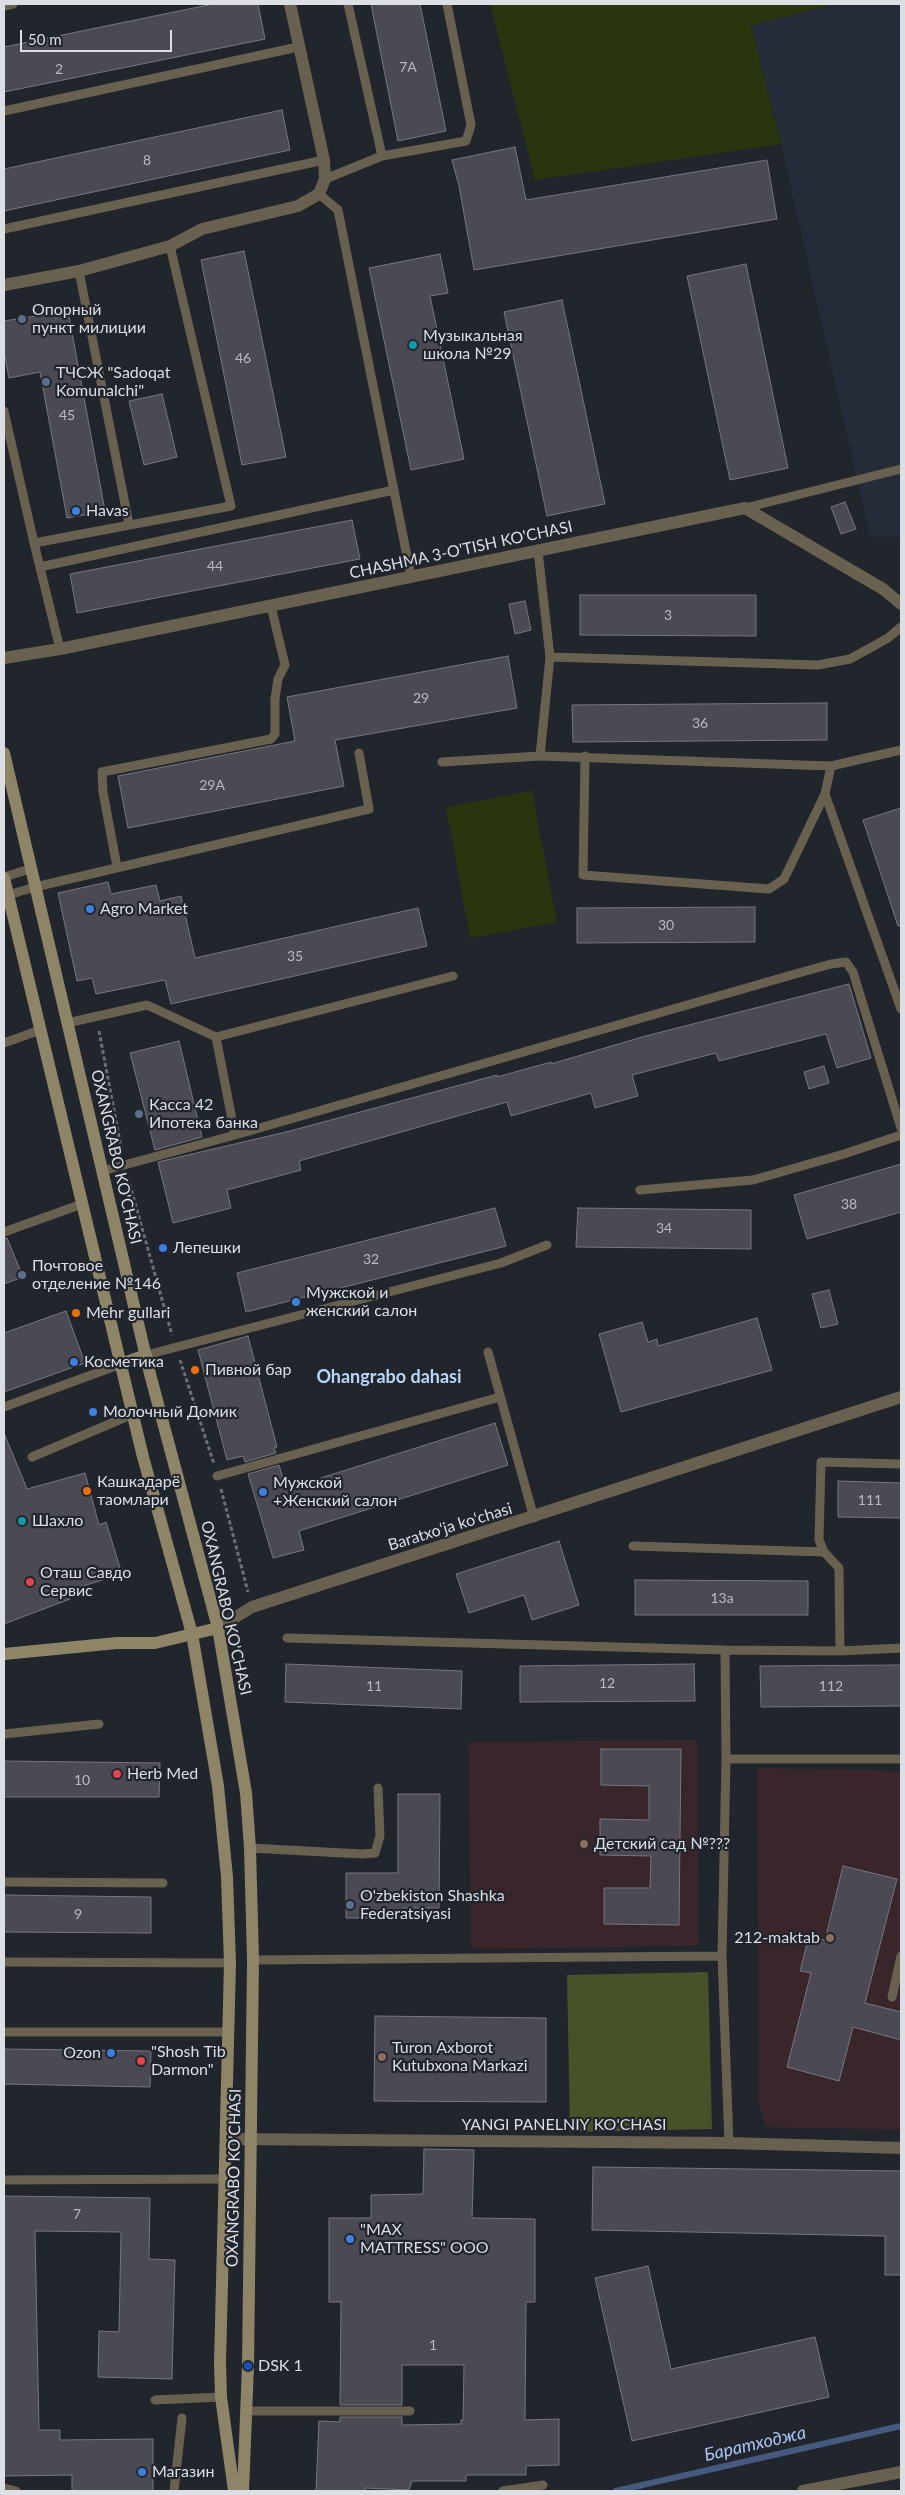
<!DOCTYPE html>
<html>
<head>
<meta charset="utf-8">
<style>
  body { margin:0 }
  #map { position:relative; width:905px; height:2495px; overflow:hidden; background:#21252c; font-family:Lato,sans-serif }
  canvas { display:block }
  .frame { position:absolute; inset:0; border:5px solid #dcdfe4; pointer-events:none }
  .scale { position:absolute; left:20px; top:30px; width:152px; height:22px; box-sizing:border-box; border:2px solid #dcdfe4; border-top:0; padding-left:6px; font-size:15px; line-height:18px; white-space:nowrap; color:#dcdfe4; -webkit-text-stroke:4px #21252c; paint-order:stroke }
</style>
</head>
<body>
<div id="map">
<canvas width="905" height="2495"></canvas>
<div class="frame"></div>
<div class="scale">50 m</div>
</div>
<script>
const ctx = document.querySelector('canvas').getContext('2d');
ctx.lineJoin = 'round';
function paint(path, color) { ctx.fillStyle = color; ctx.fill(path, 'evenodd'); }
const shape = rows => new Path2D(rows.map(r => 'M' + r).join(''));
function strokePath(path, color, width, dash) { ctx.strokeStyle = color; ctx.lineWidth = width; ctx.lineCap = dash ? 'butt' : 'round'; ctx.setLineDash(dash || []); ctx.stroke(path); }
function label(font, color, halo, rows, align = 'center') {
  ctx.font = font + ' Lato,sans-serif'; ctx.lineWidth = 4.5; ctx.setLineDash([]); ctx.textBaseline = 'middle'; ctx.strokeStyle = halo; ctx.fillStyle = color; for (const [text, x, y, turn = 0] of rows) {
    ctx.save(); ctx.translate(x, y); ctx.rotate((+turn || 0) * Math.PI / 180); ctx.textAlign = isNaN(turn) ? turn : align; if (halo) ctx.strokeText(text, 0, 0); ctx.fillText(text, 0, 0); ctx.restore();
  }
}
paint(shape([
  [837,4,901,4,901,537,870,537,781,144,751,25]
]), '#262b39');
paint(shape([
  [697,1740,699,1946,471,1949,468,1742],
  [757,1768,901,1771,901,2130,766,2127,759,2105]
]), '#39262b');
paint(shape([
  [490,4,837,4,751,25,781,144,535,180],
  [532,791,557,922,470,938,446,807]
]), '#2a340f');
paint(shape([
  [708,1972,712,2129,570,2132,567,1975]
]), '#475229');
strokePath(shape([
  [616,2491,901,2426]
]), '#46597e', 6);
const building = shape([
  [213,4,258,4,265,39,4,92,4,47,213,4],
  [371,4,420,4,446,131,398,141,371,4],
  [282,110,290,150,4,211,4,169,282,110],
  [515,147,526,200,767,160,777,219,474,270,459,186,452,160,515,147],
  [244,251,286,457,242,465,201,260,244,251],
  [440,254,448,293,430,296,464,459,411,470,369,268,440,254],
  [746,264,788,468,730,480,687,276,746,264],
  [562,300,605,504,547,516,504,312,562,300],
  [68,311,105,511,67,518,40,372,9,378,4,352,4,321,68,311],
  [162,394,177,457,144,465,129,401,162,394],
  [845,502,856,529,841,534,831,507,845,502],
  [352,520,360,559,77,613,70,574,352,520],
  [580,595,756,595,756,636,580,635,580,595],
  [525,601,531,630,515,634,509,604,525,601],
  [508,656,517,708,335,740,344,786,128,828,118,776,295,741,287,697,508,656],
  [827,703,827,740,573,742,572,705,827,703],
  [901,808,901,926,898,926,863,820,901,808],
  [108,882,111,894,156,885,160,901,181,896,195,958,418,908,427,946,171,1004,165,980,96,994,92,978,77,981,58,893,108,882],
  [755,907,755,942,577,943,577,908,755,907],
  [849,984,871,1058,837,1068,826,1034,719,1061,716,1053,632,1075,638,1096,595,1108,591,1093,511,1116,507,1102,299,1161,301,1170,227,1190,231,1208,173,1223,158,1162,290,1131,497,1075,497,1077,551,1062,551,1064,642,1037,849,984],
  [179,1041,202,1137,155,1150,130,1053,179,1041],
  [824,1066,829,1083,809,1089,804,1072,824,1066],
  [901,1164,901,1212,807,1239,794,1195,901,1164],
  [495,1208,506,1246,246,1312,237,1273,495,1208],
  [578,1208,751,1210,751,1249,576,1247,578,1208],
  [4,1238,7,1238,23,1277,4,1284,4,1238],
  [829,1290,838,1324,821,1328,812,1294,829,1290],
  [66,1311,85,1363,4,1392,4,1333,66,1311],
  [757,1318,772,1370,621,1412,599,1334,642,1322,648,1342,657,1339,658,1346,757,1318],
  [248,1336,277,1447,274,1448,276,1453,245,1462,243,1456,227,1460,198,1350,248,1336],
  [495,1423,508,1465,299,1531,304,1550,273,1558,248,1474,279,1465,286,1489,495,1423],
  [4,1433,27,1489,85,1473,99,1525,106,1522,122,1574,67,1591,70,1599,4,1624,4,1433],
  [838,1481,901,1483,901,1518,838,1517,838,1481],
  [559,1541,579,1605,532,1620,524,1595,469,1613,456,1574,559,1541],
  [635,1580,808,1581,808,1615,635,1615,635,1580],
  [286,1664,462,1671,461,1709,285,1702,286,1664],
  [694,1664,695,1701,520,1702,520,1666,694,1664],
  [901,1665,901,1706,761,1707,760,1666,901,1665],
  [601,1749,681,1749,679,1925,604,1924,604,1888,650,1888,651,1856,600,1855,600,1819,649,1820,649,1786,601,1785,601,1749],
  [4,1761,160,1763,159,1797,4,1797,4,1761],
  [398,1794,440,1794,439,1908,403,1908,403,1918,346,1918,346,1873,398,1873,398,1794],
  [843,1866,897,1879,865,2003,901,2012,901,2040,853,2027,839,2081,787,2067,811,1973,800,1971,809,1936,825,1940,843,1866],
  [4,1895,151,1897,151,1933,4,1932,4,1895],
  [375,2016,546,2018,546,2102,374,2101,375,2016],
  [4,2049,151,2051,150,2087,4,2084,4,2049],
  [424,2149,474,2150,472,2218,535,2219,535,2302,526,2302,525,2420,559,2419,559,2465,526,2466,526,2475,466,2475,466,2481,412,2481,409,2490,365,2488,365,2491,316,2491,319,2421,340,2422,340,2417,402,2417,402,2425,461,2424,461,2420,463,2420,464,2365,402,2365,402,2405,340,2405,341,2302,329,2302,329,2218,371,2218,371,2195,423,2194,424,2149],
  [593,2167,901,2171,901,2275,885,2275,885,2236,592,2230,593,2167],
  [4,2196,150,2198,149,2259,175,2260,172,2379,98,2377,99,2331,119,2332,121,2232,35,2231,39,2430,60,2430,60,2440,153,2439,153,2491,72,2491,72,2475,4,2476,4,2196],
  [648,2266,671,2369,815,2337,829,2397,632,2441,595,2278,648,2266]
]);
paint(building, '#4b4a53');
strokePath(building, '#777680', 1);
strokePath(shape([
  [99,1031,122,1152],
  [128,1178,172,1335],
  [180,1360,214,1464],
  [221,1489,248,1592]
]), '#6c6f76', 3, [4, 2.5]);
strokePath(shape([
  [348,4,382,156],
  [4,6,13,4],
  [4,111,298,47],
  [325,179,382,156,466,141,471,125,447,4],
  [319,194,338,210,411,576],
  [4,229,324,160],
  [79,271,129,524],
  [4,411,34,543],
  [745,508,901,469],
  [538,551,550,657,540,756,831,766,901,750],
  [40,567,394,490],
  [60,649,34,543,231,506,170,246],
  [550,657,818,665,850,659,888,638,901,627],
  [585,756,583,875,769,889,784,879,825,794,831,766],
  [442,762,540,756],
  [825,794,901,1009],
  [117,867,103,792,102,772,271,739,275,734,275,699,278,679,285,665,271,606],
  [4,877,30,869],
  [8,895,35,887,369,809,359,753],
  [67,1023,147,1005,216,1037,453,976],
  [216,1037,235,1135],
  [4,1043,40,1030],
  [102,1171,235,1135,795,974,831,964,846,962,853,972,901,1128],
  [640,1190,753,1180,844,1154,901,1135],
  [4,1232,82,1204],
  [488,1352,534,1518],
  [146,1355,501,1263,547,1245],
  [4,1407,121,1364],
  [32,1457,133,1414],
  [217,1476,500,1397],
  [633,1546,824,1552],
  [287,1638,725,1650],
  [840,1651,839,1568,824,1552,819,1540,821,1462,901,1464],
  [4,1734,99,1724],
  [726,1759,901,1759],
  [250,1848,362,1854,375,1853,380,1836,378,1788],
  [4,1882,163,1883],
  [722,1956,729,2143],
  [253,1960,722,1956,726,1759,725,1650,840,1651,901,1648],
  [4,1962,230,1963],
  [892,1997,901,1956],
  [4,2032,228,2032],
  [4,2180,225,2179],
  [155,2400,221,2397],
  [246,2411,410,2411],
  [4,2488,16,2491],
  [174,2491,182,2418],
  [503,2491,543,2485]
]), '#68614f', 9);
strokePath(shape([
  [4,285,79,271,170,246,202,229,298,206,319,194,325,179,324,160,290,4],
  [4,658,60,649,745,508,883,589,901,604],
  [218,1628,252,1607,901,1397],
  [226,2139,729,2143,901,2148],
  [803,2491,901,2472]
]), '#68614f', 12);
strokePath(shape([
  [4,753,150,1374,218,1628,246,1793,250,1848,253,1960,248,2366,243,2491],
  [4,878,143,1457,192,1634,218,1786,227,1877,230,1963,220,2363,221,2397,234,2491],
  [121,1364,146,1355],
  [4,1654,117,1643,155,1643,218,1628]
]), '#8e8467', 12);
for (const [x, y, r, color] of [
  [22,319,5,"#5c6f8a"],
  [413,345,5,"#0f9aa8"],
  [46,382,5,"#5c6f8a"],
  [76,511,5,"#3f7fe0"],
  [90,909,5,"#3f7fe0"],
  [139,1114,5,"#5c6f8a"],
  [163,1248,5,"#3f7fe0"],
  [22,1275,5,"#5c6f8a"],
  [296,1302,5,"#3f7fe0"],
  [76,1313,5,"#e8710a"],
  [74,1362,5,"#3f7fe0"],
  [195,1370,5,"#e8710a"],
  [93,1412,5,"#3f7fe0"],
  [87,1491,5,"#e8710a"],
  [263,1492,5,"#3f7fe0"],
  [22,1521,5,"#0f9aa8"],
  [30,1582,5,"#e0444e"],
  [117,1774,5,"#e0444e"],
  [584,1844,5,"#8d6e63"],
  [350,1905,5,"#5c6f8a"],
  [830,1938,5,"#8d6e63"],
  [111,2053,5,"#3f7fe0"],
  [382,2057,5,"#8d6e63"],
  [141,2061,5,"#e0444e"],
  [350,2239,5,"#3f7fe0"],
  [248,2366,5,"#1a4fb4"],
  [142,2472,5,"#3f7fe0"]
]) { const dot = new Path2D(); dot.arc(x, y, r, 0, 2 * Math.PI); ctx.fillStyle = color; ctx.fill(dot); strokePath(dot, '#21252c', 2); }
label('14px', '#b8bac0', null, [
  ["7A",408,67],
  ["2",59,69],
  ["8",147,160],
  ["46",243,358],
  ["45",67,415],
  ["44",215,566],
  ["3",668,615],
  ["29",421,698],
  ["36",700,723],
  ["29А",212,785],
  ["30",666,925],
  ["35",295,956],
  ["38",849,1204],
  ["34",664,1228],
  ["32",371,1259],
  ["111",870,1500],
  ["13а",722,1598],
  ["12",607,1683],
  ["11",374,1686],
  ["112",831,1686],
  ["10",82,1780],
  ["9",78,1914],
  ["7",77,2214],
  ["1",433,2345]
]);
label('16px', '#dcdfe4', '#21252c', [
  ["Опорный",32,310],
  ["пункт милиции",32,328],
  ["Музыкальная",423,336],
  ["школа №29",423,354],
  ["ТЧСЖ \"Sadoqat",56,373],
  ["Komunalchi\"",56,391],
  ["Havas",86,511],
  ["Agro Market",100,909],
  ["Касса 42",149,1105],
  ["Ипотека банка",149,1123],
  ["Лепешки",173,1248],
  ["Почтовое",32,1266],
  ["отделение №146",32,1284],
  ["Мужской и",306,1293],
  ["женский салон",306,1311],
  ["Mehr gullari",86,1313],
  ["Косметика",84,1362],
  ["Пивной бар",205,1370],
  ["Молочный Домик",103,1412],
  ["Кашкадарё",97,1482],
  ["таомлари",97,1500],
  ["Мужской",273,1483],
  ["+Женский салон",273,1501],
  ["Шахло",32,1521],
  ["Оташ Савдо",40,1573],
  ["Сервис",40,1591],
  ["Herb Med",127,1774],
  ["Детский сад №???",594,1844],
  ["O'zbekiston Shashka",360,1896],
  ["Federatsiyasi",360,1914],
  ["212-maktab",820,1938,"right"],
  ["Turon Axborot",392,2048],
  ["Kutubxona Markazi",392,2066],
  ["\"Shosh Tib",151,2052],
  ["Darmon\"",151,2070],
  ["Ozon",101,2053,"right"],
  ["\"MAX",360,2230],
  ["MATTRESS\" ООО",360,2248],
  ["DSK 1",258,2366],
  ["Магазин",152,2472]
], 'left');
label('16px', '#dcdfe4', '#21252c', [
  ["CHASHMA 3-O'TISH KO'CHASI",461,550,-12],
  ["OXANGRABO KO'CHASI",116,1157,77],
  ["Baratxoʻja koʻchasi",450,1527,-17],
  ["OXANGRABO KO'CHASI",226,1608,77],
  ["YANGI PANELNIY KO'CHASI",564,2125],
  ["OXANGRABO KO'CHASI",234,2178,-89]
]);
label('bold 18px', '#b8d5fa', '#21252c', [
  ["Ohangrabo dahasi",389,1377]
]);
label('italic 18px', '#a9c4f5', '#21252c', [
  ["Баратходжа",755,2444,-13]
]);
</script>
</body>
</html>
